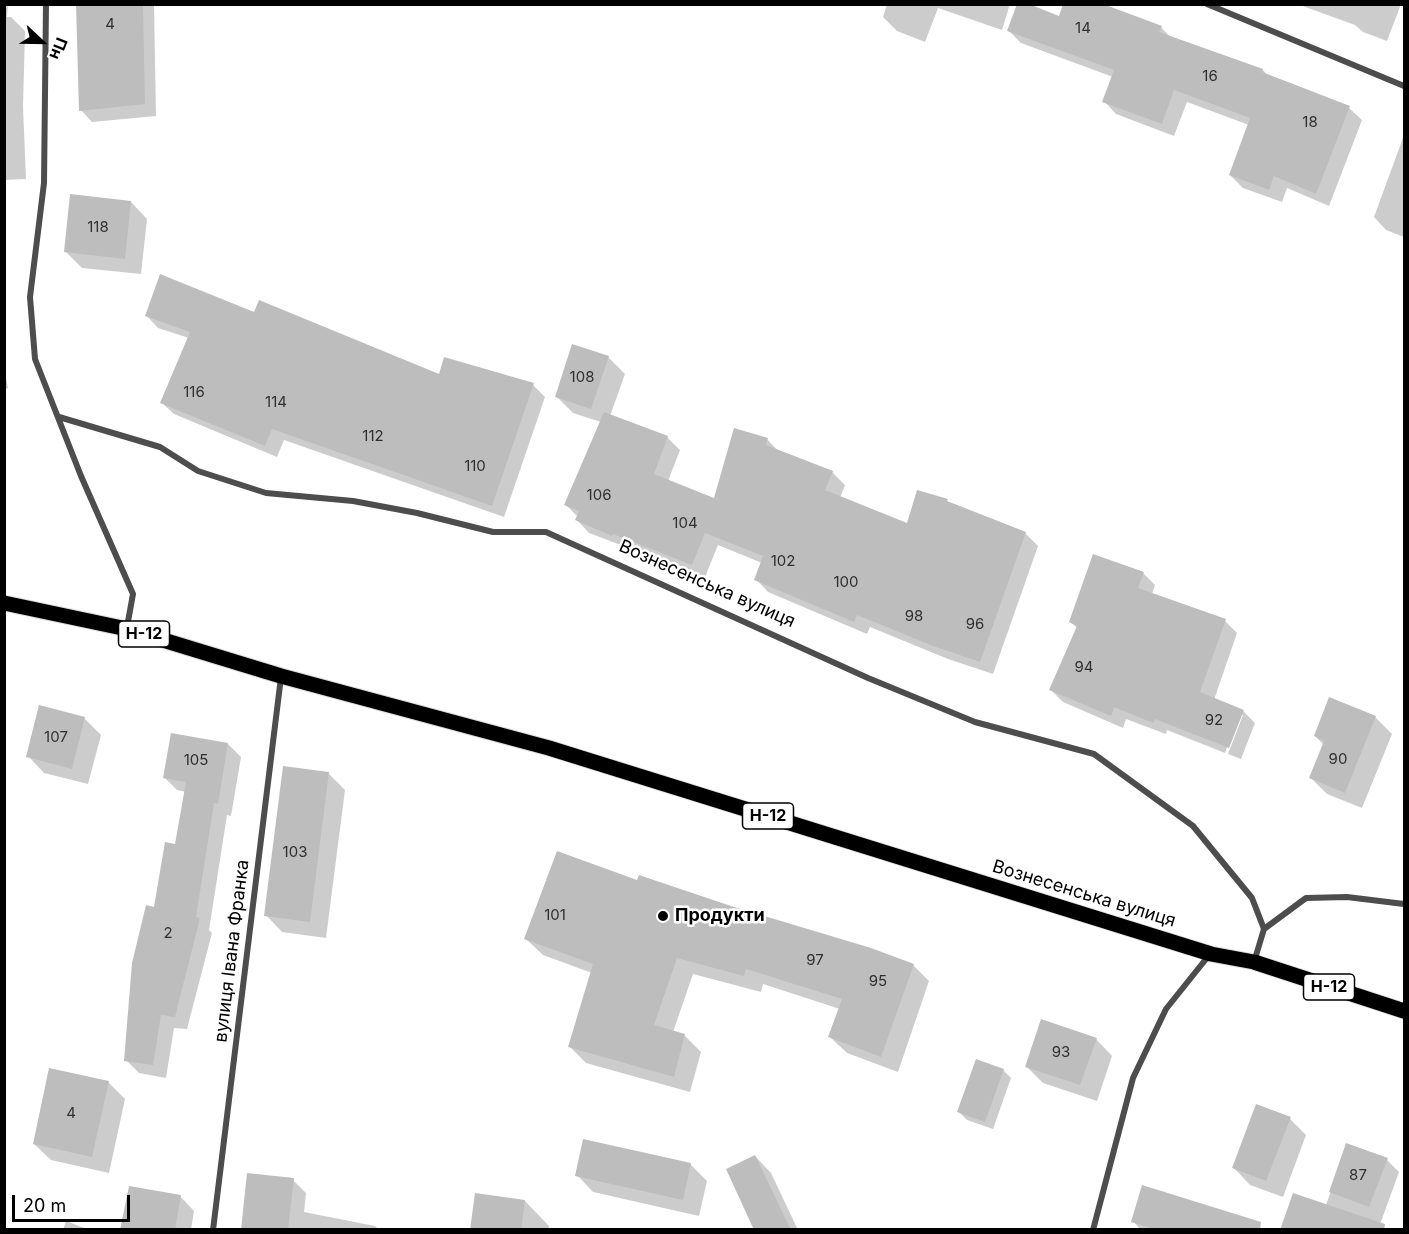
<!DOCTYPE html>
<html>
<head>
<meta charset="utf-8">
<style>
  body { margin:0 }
  #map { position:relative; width:1409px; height:1234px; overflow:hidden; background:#fff; font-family:Inter,sans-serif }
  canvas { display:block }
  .frame { position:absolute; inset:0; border:6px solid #000; pointer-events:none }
  .north { position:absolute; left:12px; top:12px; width:60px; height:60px; -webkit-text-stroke:4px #fff; paint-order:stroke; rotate:112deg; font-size:16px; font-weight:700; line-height:24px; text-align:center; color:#000 }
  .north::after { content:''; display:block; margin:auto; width:21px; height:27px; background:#000; clip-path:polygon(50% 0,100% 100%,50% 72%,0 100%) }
  .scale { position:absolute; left:12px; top:1195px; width:118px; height:27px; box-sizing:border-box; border:3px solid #000; border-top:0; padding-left:8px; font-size:18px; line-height:21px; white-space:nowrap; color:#000; -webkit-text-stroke:4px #fff; paint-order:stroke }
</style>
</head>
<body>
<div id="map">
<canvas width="1409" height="1234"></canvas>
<div class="frame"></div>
<div class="north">Пн</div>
<div class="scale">20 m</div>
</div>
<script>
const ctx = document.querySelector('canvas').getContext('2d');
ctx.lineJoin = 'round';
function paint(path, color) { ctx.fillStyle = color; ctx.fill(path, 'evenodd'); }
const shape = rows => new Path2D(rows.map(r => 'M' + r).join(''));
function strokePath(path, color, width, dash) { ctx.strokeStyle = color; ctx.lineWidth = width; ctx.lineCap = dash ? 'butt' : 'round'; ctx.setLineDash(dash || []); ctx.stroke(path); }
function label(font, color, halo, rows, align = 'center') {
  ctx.font = font + ' Inter,sans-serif'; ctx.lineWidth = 5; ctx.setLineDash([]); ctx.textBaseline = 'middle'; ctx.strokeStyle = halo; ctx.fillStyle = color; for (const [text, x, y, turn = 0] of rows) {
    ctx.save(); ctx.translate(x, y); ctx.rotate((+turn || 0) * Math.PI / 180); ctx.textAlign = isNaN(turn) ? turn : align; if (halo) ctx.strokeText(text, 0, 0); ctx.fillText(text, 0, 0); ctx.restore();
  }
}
paint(shape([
  [4,4,8,4,7,17,11,17,25,31,23,107,26,179,4,180],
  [77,4,154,4,156,116,92,122,81,110],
  [887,4,1010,4,1002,30,938,8,925,42,897,31,883,17],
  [1297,4,1401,4,1387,41,1363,32,1355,25],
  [1060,18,1161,27,1171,38,1263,70,1268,76,1349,108,1362,120,1329,206,1287,188,1282,202,1243,188,1230,175,1249,125,1187,102,1174,136,1116,114,1104,101,1113,77,1021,43,1008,30],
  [1404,135,1404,237,1386,230,1374,217],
  [131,202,147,219,141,274,82,268,66,252],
  [255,313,440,376,445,359,533,385,545,397,504,517,284,440,277,457,174,414,162,403,189,338,158,328,147,316],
  [608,357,625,374,610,416,667,437,680,450,668,481,715,500,767,439,779,452,832,472,845,485,840,498,908,525,947,501,951,504,1025,533,1038,546,993,674,948,659,870,627,867,634,768,592,756,579,762,563,718,545,705,577,589,533,577,520,578,517,566,505,601,422,573,413,557,397],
  [4,368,8,388,4,389],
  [1143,573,1155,585,1152,594,1225,621,1237,633,1214,700,1243,711,1255,723,1241,759,1228,754,1243,715,1240,715,1225,753,1167,730,1166,734,1126,719,1123,728,1063,702,1051,690,1077,628,1071,622],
  [1375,717,1392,734,1362,808,1327,794,1311,778,1324,745,1315,736],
  [84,718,101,735,88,784,44,773,28,756],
  [228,744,241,757,231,816,227,815,209,930,212,933,187,1029,174,1028,166,1078,139,1073,126,1060,155,909,177,846,186,792,177,790,164,777],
  [328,773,345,790,326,938,282,932,266,915],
  [638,882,913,965,929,981,898,1072,847,1053,830,1037,840,1009,763,984,761,992,693,974,673,1032,684,1035,701,1052,690,1092,586,1063,570,1047,592,973,543,955,526,939],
  [1096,1039,1112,1056,1097,1101,1043,1083,1027,1067],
  [50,1070,109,1083,125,1099,109,1173,51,1160,34,1144],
  [1003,1070,1011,1078,993,1129,967,1120,959,1112],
  [1290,1119,1306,1135,1283,1197,1250,1185,1234,1168],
  [1347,1145,1387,1160,1399,1172,1378,1230,1326,1205],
  [755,1156,771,1173,798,1230,756,1230],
  [690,1164,707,1181,699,1216,593,1192,577,1175],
  [293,1180,306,1193,304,1212,375,1226,379,1230,245,1230],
  [180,1196,194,1211,191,1230,122,1230],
  [525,1201,549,1226,548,1230,471,1230],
  [66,1221,89,1230,63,1230],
  [1133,1221,1232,1230,1141,1230]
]), '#0003');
paint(shape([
  [76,4,143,4,145,104,79,111],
  [1017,4,1029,4,1059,16,1063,4,1103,4,1162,26,1159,32,1263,69,1262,72,1350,106,1316,194,1274,176,1269,190,1229,175,1250,118,1174,90,1162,124,1102,102,1114,70,1007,31],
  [70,194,131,201,125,259,64,252],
  [160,274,254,312,259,300,439,374,444,357,534,383,492,506,272,429,265,446,160,403,190,332,145,316],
  [572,344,609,356,591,409,555,397],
  [604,412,668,436,654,474,714,498,734,428,768,438,766,445,833,471,825,490,907,523,917,490,948,499,947,501,1026,532,980,662,933,646,857,615,854,622,754,580,763,556,705,533,692,565,613,534,612,536,575,520,579,511,564,505],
  [1093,554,1144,572,1138,588,1226,619,1200,692,1244,710,1229,748,1155,719,1153,723,1114,707,1111,716,1049,690,1077,626,1069,622],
  [1329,697,1376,716,1345,793,1309,778,1324,741,1314,736],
  [39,705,85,717,72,769,26,757],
  [171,733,228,743,218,804,214,803,196,917,200,918,175,1017,161,1015,153,1065,124,1061,132,963,146,905,154,907,165,842,175,844,186,782,163,778],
  [283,766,329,772,310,922,264,916],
  [557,851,637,880,639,875,731,906,871,948,914,964,881,1057,828,1037,842,999,746,969,744,976,677,958,654,1025,685,1034,674,1077,568,1047,593,964,524,939],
  [1041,1019,1097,1038,1080,1085,1025,1067],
  [976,1059,1004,1069,985,1122,957,1112],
  [49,1068,109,1081,92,1157,33,1144],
  [1256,1104,1291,1117,1266,1181,1232,1168],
  [583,1139,691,1163,683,1200,575,1176],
  [1346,1143,1388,1158,1369,1207,1329,1192],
  [755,1155,791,1230,754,1230,726,1169],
  [247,1173,294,1178,288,1230,241,1230],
  [1142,1185,1261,1222,1260,1230,1157,1230,1131,1222],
  [129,1186,181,1195,175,1230,120,1230],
  [475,1193,525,1200,521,1230,470,1230],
  [1293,1193,1385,1224,1384,1230,1280,1230]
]), '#bdbdbd');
const primary = shape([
  [4,603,127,629,281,676,549,748,1211,954,1254,962,1404,1011]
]);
strokePath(primary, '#dbdbdb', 17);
strokePath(shape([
  [46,4,44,183,30,297,35,359,81,476,133,594,127,627],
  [1207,4,1404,86],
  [59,417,160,447,198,471,266,493,353,501,417,513,493,532,546,532,868,678,975,722,1094,754,1193,826,1252,898,1264,929,1306,898,1347,897,1404,904],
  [1254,962,1264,929],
  [213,1230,281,677],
  [1093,1230,1133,1078,1166,1009,1210,954]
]), '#4d4d4d', 6);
strokePath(primary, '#000', 15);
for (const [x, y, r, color] of [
  [663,916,6,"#000"]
]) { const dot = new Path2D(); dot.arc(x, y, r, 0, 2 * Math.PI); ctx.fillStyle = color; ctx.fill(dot); strokePath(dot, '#fff', 2); }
label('15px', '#2f2f2f', null, [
  ["4",110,24],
  ["14",1083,28],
  ["16",1210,76],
  ["18",1310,122],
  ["118",98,227],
  ["108",582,377],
  ["116",194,392],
  ["114",276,402],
  ["112",373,436],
  ["110",475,466],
  ["106",599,495],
  ["104",685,523],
  ["102",783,561],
  ["100",846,582],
  ["98",914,616],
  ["96",975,624],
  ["94",1084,667],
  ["92",1214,720],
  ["107",56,737],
  ["90",1338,759],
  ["105",196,760],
  ["103",295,852],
  ["101",555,915],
  ["2",168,933],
  ["97",815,960],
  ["95",878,981],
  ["93",1061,1052],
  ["4",71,1113],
  ["87",1358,1175]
]);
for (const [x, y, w] of [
  [144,634,51],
  [768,816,51],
  [1329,987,51]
]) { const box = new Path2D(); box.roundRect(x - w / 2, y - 13, w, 26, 4.5); ctx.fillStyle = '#fff'; ctx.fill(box); strokePath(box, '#000', 1.5); }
label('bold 16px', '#000', null, [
  ["Н-12",144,634],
  ["Н-12",768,816],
  ["Н-12",1329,987]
]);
label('18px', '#000', '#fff', [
  ["Вознесенська вулиця",707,584,24],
  ["Вознесенська вулиця",1084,894,17],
  ["вулиця Івана Франка",232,951,-83]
]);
label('bold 18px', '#000', '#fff', [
  ["Продукти",675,916]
], 'left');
</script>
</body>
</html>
